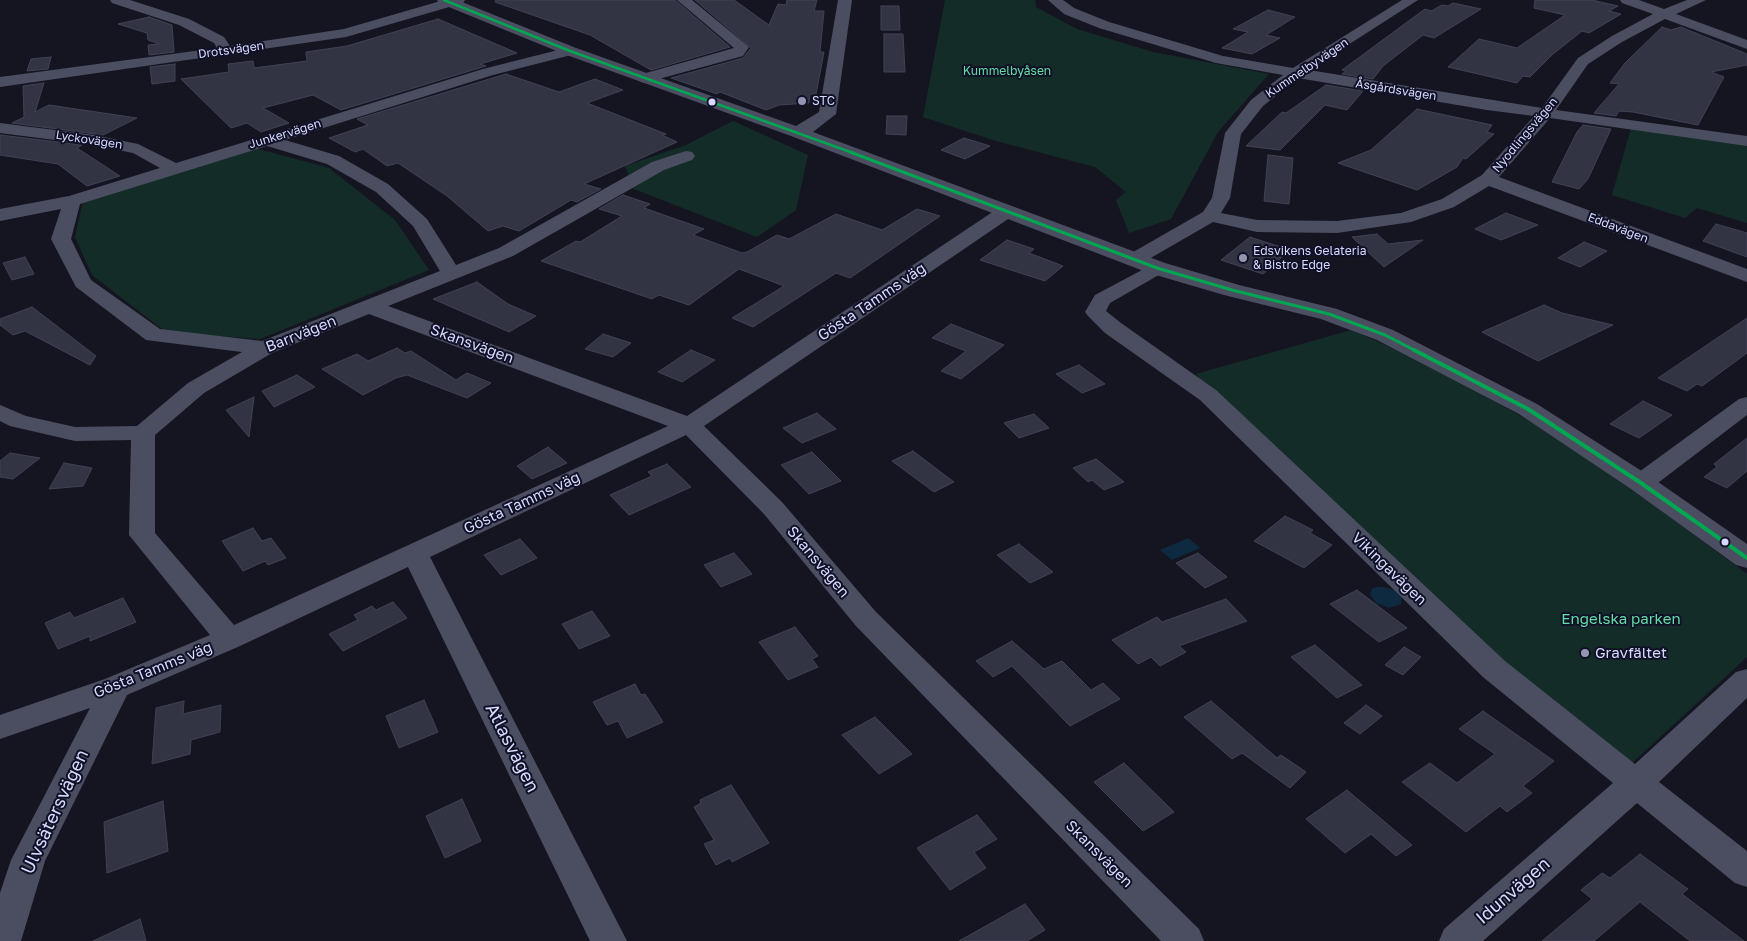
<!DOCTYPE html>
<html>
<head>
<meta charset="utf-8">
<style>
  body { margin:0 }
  canvas { display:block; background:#151521 }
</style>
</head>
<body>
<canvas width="1747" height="941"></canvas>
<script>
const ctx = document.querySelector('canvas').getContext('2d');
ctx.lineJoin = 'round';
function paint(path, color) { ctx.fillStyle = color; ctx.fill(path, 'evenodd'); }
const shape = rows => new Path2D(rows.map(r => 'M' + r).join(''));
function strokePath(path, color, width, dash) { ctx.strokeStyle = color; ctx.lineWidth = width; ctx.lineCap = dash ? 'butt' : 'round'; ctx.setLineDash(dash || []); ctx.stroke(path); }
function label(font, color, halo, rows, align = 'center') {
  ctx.font = font + ' "Golos Text",sans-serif'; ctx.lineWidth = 4; ctx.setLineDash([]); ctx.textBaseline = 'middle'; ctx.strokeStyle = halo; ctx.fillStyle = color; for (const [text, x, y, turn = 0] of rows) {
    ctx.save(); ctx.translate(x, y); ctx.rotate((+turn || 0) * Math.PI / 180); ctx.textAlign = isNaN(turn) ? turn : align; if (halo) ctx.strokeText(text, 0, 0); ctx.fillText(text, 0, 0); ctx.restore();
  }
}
paint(shape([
  [945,0,1035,0,1036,7,1077,29,1153,52,1269,74,1218,132,1171,219,1129,233,1116,200,1126,192,1095,167,996,141,923,117],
  [733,121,808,155,796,210,757,237,634,189,625,166,686,145],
  [1631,128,1747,144,1747,223,1697,208,1685,218,1612,195],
  [255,148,329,168,395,220,429,270,260,339,166,332,92,275,75,237,83,201],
  [1351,330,1397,350,1453,378,1544,429,1648,501,1747,574,1747,657,1632,763,1474,640,1208,389,1196,374]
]), '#132c28');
paint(shape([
  [1188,538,1200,548,1172,560,1160,550],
  [1376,587,1384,587,1396,591,1401,597,1401,604,1389,608,1376,603,1370,594,1372,589]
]), '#0d2a40');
const building = shape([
  [496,0,675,0,730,47,651,70,590,35,495,2,496,0],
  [695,0,734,0,769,25,778,4,786,5,787,0,817,0,814,11,824,11,820,52,824,52,816,94,810,94,809,103,779,105,766,110,720,92,717,94,671,78,743,58,751,48,695,0],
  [1535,0,1592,0,1618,6,1609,11,1621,14,1589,33,1582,31,1553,54,1530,77,1523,76,1517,83,1448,67,1479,39,1517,48,1565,15,1534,8,1535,0],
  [1453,3,1481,9,1434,38,1423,35,1383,66,1373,79,1342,74,1346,71,1342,70,1425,9,1431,11,1442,5,1448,6,1453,3],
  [881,6,899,6,900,30,881,30,881,6],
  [1268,10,1295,17,1266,35,1280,38,1252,54,1222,48,1248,32,1233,29,1268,10],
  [149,17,172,25,174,52,149,55,148,45,159,44,148,40,147,33,118,24,149,17],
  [438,19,517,53,480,64,486,66,341,110,313,95,263,108,289,123,261,132,247,123,231,128,181,79,229,72,228,64,253,61,254,68,307,61,306,52,347,46,438,19],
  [1662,27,1671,30,1681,27,1747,54,1747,65,1711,72,1724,77,1698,125,1633,112,1619,111,1616,116,1594,113,1619,84,1610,83,1625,63,1662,27],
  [884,34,903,34,905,72,884,72,884,34],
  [51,57,48,69,27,71,31,59,51,57],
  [175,64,175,81,152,84,150,67,175,64],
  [506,74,559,92,595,79,623,90,587,103,666,134,662,135,677,142,584,184,601,189,577,202,571,200,519,231,503,226,488,231,447,196,398,163,387,166,363,149,355,152,329,138,368,125,357,119,506,74],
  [44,83,35,112,49,105,137,118,103,135,12,123,24,117,23,86,44,83],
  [1326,85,1363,91,1347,110,1325,105,1280,150,1246,146,1282,112,1286,113,1326,85],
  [1417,109,1492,125,1487,132,1494,134,1466,159,1463,158,1457,167,1417,190,1338,163,1371,150,1417,109],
  [887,116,907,116,906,135,886,134,887,116],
  [1583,125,1611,129,1588,179,1579,189,1552,182,1577,132,1583,125],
  [0,135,82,145,77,148,120,176,87,186,58,164,0,155,0,135],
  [964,138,990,146,965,159,941,150,964,138],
  [1268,155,1293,158,1289,204,1264,201,1268,155],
  [623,195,650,204,644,208,704,229,693,235,742,253,747,252,777,235,789,239,836,214,882,230,917,209,940,216,850,278,836,273,753,327,732,318,784,286,739,269,689,305,659,295,652,299,541,261,576,241,580,242,622,216,599,209,623,195],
  [1506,213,1538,225,1501,240,1475,229,1506,213],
  [1716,224,1747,233,1747,257,1703,241,1716,224],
  [1377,234,1388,244,1423,240,1384,267,1352,237,1377,234],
  [1250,237,1290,250,1263,274,1221,260,1250,237],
  [1007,240,1034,249,1029,253,1063,266,1045,281,980,260,1007,240],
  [1584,242,1607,251,1580,267,1558,258,1584,242],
  [25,257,34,274,12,280,3,263,25,257],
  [477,282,508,304,536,316,509,332,433,299,477,282],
  [1544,305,1562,313,1613,325,1538,361,1482,332,1544,305],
  [32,307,96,356,90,365,25,331,13,335,0,325,0,319,32,307],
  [1747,318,1747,353,1702,386,1697,384,1687,391,1658,378,1747,318],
  [951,324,1004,345,961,379,941,371,966,351,932,338,951,324],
  [603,334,631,343,613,357,585,349,603,334],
  [397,348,405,353,411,351,456,380,467,373,491,383,467,398,407,375,396,378,363,395,322,369,357,354,368,361,397,348],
  [691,350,715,360,682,382,658,372,691,350],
  [1079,365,1105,384,1082,393,1056,374,1079,365],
  [297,375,315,387,274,407,262,391,297,375],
  [254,397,249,437,226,410,254,397],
  [1643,401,1672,415,1639,438,1610,424,1643,401],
  [817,413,836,429,802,443,783,428,817,413],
  [1034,414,1049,428,1019,438,1004,423,1034,414],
  [1747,438,1747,471,1727,488,1704,477,1717,467,1714,464,1747,438],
  [548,447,567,463,532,479,517,466,548,447],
  [913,451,954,482,934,492,892,461,913,451],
  [812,452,841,481,809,494,781,465,812,452],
  [10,453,40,458,13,479,0,477,0,461,10,453],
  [1096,459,1124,482,1104,490,1092,480,1088,482,1073,468,1096,459],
  [64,463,92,468,83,486,49,489,64,463],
  [667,464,691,487,629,515,610,495,652,476,648,472,667,464],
  [1285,516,1313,530,1310,533,1332,545,1304,568,1254,541,1285,516],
  [253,528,262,541,271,538,286,558,268,565,265,561,243,571,222,541,253,528],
  [520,539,537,558,501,575,484,555,520,539],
  [1019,544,1053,572,1030,583,997,555,1019,544],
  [734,553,752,574,721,587,704,565,734,553],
  [1198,553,1227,577,1205,588,1176,563,1198,553],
  [1357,590,1407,628,1379,642,1330,604,1357,590],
  [123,598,136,622,90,641,90,636,58,649,45,623,70,612,74,618,123,598],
  [1226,599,1247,621,1179,646,1186,652,1160,666,1151,657,1138,664,1112,640,1157,617,1162,622,1226,599],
  [393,602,407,618,343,651,329,634,358,620,354,615,372,606,376,610,393,602],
  [592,611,610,636,579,649,562,624,592,611],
  [795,627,818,656,812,659,818,667,788,680,759,642,795,627],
  [1012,641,1044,669,1062,661,1091,690,1103,683,1120,699,1070,726,1012,666,993,677,976,661,1012,641],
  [1315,645,1362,685,1337,698,1291,657,1315,645],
  [1404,647,1421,657,1403,675,1385,665,1404,647],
  [635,684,641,695,645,694,663,722,627,738,618,721,607,725,593,702,635,684],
  [424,700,438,732,399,748,386,716,424,700],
  [184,701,183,714,221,705,220,732,191,740,190,754,152,764,156,708,184,701],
  [1211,701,1277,758,1281,755,1306,772,1290,788,1242,753,1232,759,1184,717,1211,701],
  [1366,705,1382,716,1360,734,1344,723,1366,705],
  [1483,711,1554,761,1523,786,1532,793,1507,812,1500,806,1466,832,1402,782,1430,763,1457,783,1495,754,1459,729,1483,711],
  [875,717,912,754,879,774,842,735,875,717],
  [1124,763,1174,812,1143,831,1094,782,1124,763],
  [731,785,769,843,732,862,730,858,716,865,704,844,714,840,694,807,701,803,700,800,731,785],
  [1347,790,1412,845,1396,856,1371,834,1345,853,1306,819,1347,790],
  [462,799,481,841,445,858,426,816,462,799],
  [163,801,168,851,107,873,104,822,163,801],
  [977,815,997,839,974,852,986,868,950,890,917,848,977,815],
  [1640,854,1688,889,1682,894,1744,941,1690,941,1640,902,1594,941,1542,941,1592,899,1581,890,1602,873,1610,878,1640,854],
  [1025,904,1045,930,1027,941,959,941,1025,904],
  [140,919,146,941,93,941,140,919]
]);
paint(building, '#333443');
strokePath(building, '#404155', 1);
paint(shape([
  [110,0,130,0,189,19,224,37,230,46,344,29,444,0,465,0,463,3,346,37,0,87,0,77,217,48,214,43,179,25,112,3,110,0],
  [677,0,692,0,749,47,743,56,644,83,639,81,636,78,639,75,734,48,677,0],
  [1048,0,1063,0,1074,8,1109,22,1223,56,1293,68,1402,0,1418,0,1309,70,1542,108,1578,58,1612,36,1653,14,1622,3,1620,0,1639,0,1664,9,1687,0,1706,0,1676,14,1747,40,1747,49,1665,19,1622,42,1588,64,1556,110,1747,136,1747,146,1550,118,1499,177,1747,269,1747,282,1489,186,1454,207,1411,222,1337,233,1257,232,1213,222,1142,263,1128,263,1125,259,1128,255,1203,212,1212,198,1225,133,1251,100,1283,75,1216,63,1099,28,1064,14,1048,0],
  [1298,78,1487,110,1534,116,1482,175,1442,199,1401,213,1337,221,1257,220,1221,213,1230,198,1241,134,1263,106,1298,78],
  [570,47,577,51,575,54,493,75,285,140,339,156,388,184,427,219,456,265,499,248,652,162,686,151,692,152,695,156,692,160,664,170,513,256,388,306,687,416,1000,207,1014,207,1016,211,1014,215,704,426,782,502,876,612,1199,929,1204,941,1161,941,856,626,764,514,686,435,430,557,627,941,590,941,408,567,240,646,127,695,45,861,21,941,0,941,0,893,11,860,90,708,0,739,0,715,105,679,210,635,129,535,131,440,75,441,10,426,0,421,0,405,26,416,75,427,137,426,188,383,242,352,146,340,76,287,51,239,61,209,0,221,0,209,69,196,160,168,133,153,94,145,0,133,0,123,94,135,138,144,176,163,483,69,570,47],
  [267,146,327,164,376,192,413,226,440,271,262,341,160,329,91,280,71,239,80,204,267,146],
  [369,314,668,426,234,625,155,533,155,435,204,393,272,353,369,314],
  [1157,262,1164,264,1167,268,1164,272,1110,303,1106,311,1121,323,1216,390,1505,661,1635,764,1736,672,1747,669,1747,698,1659,782,1747,851,1747,887,1735,883,1637,803,1483,941,1439,941,1444,929,1613,783,1483,677,1200,400,1105,333,1088,316,1085,312,1095,295,1157,262],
  [1747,397,1747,415,1650,489,1641,491,1632,489,1628,483,1632,477,1739,399,1747,397]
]), '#4b4e61');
paint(shape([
  [437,0,457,0,576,48,796,126,819,112,838,0,852,0,836,114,813,132,1165,263,1239,285,1337,309,1393,330,1537,404,1651,477,1747,544,1747,568,1736,565,1631,489,1519,414,1377,340,1321,319,1224,295,1149,273,791,136,564,54,439,3,437,0]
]), '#4b4e61');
strokePath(shape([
  [444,0,570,51,853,153]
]), '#00a651', 2.5);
strokePath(shape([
  [850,152,1157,268,1232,290,1329,314,1385,335,1416,351]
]), '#00a651', 3);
strokePath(shape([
  [1414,350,1528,409,1641,483,1747,558]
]), '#00a651', 4);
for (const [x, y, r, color] of [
  [802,101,5,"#9395b1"],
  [712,102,4.5,"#d7dafe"],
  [1243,258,5,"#9395b1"],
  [1725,542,4.5,"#d7dafe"],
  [1585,653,5,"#9395b1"]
]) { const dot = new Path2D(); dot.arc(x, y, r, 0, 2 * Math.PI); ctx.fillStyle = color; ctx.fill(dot); strokePath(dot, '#101126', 2); }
label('12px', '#d7dafe', '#101126', [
  ["Drotsvägen",231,50,-8],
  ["Kummelbyvägen",1307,68,-34],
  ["Åsgårdsvägen",1396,90,9],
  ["Junkervägen",285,134,-17],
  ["Nyodlingsvägen",1525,135,-50],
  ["Lyckovägen",89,140,9],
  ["Eddavägen",1618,228,21]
]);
label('12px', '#64dca4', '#101126', [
  ["Kummelbyåsen",1007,71]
]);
label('12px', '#d7dafe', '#101126', [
  ["STC",812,101],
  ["Edsvikens Gelateria",1253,251],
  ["& Bistro Edge",1253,265]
], 'left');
label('15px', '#d7dafe', '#101126', [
  ["Gösta Tamms väg",872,302,-34],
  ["Barrvägen",301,334,-22],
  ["Skansvägen",472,344,20],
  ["Gösta Tamms väg",522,503,-25],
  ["Skansvägen",818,562,50],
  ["Vikingavägen",1389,569,44],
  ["Gösta Tamms väg",153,670,-22],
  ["Skansvägen",1099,854,45]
]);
label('15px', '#64dca4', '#101126', [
  ["Engelska parken",1621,619]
]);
label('15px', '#d7dafe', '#101126', [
  ["Gravfältet",1595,653]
], 'left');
label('18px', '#d7dafe', '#101126', [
  ["Atlasvägen",512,748,63],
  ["Ulvsätersvägen",55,812,-65],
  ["Idunvägen",1513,891,-41]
]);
</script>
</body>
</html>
